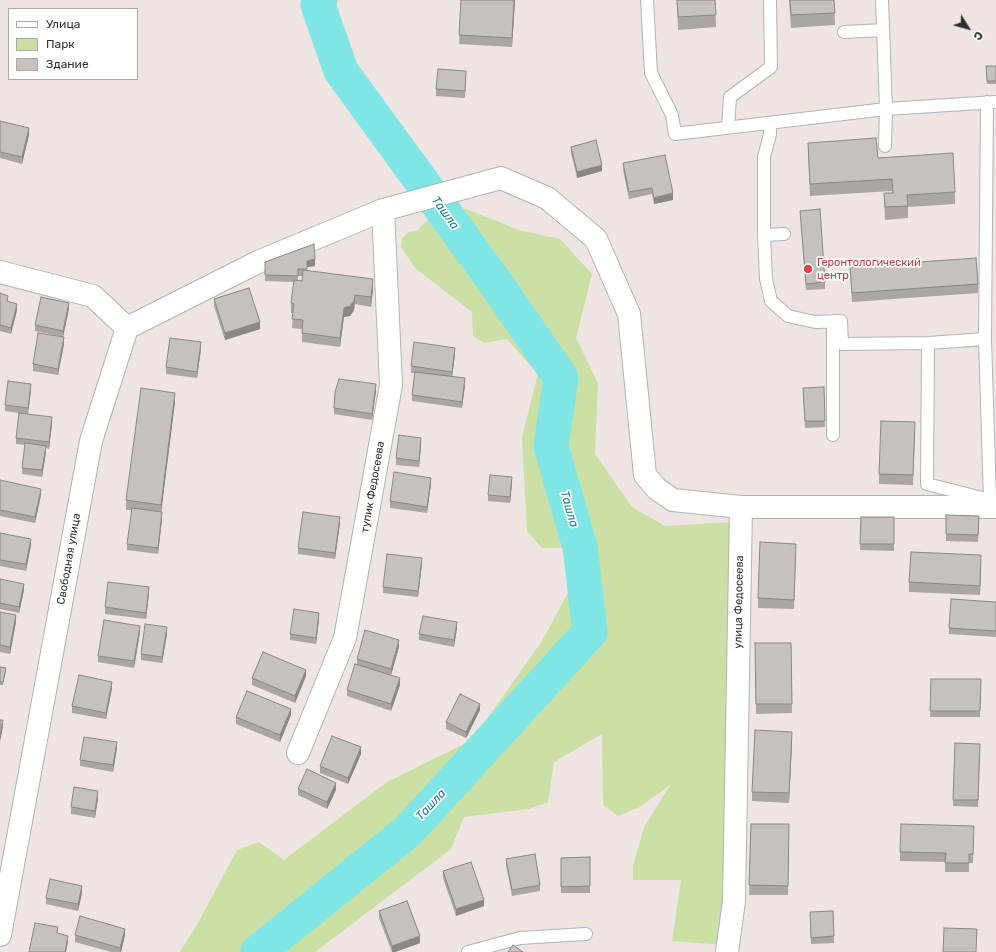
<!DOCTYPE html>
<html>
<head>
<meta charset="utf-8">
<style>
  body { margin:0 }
  #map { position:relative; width:996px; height:952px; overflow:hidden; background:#eee5e2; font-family:Rubik,sans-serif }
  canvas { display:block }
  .legend { position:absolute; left:8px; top:8px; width:130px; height:72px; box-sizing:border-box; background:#fff; border:1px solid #ababab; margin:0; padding:5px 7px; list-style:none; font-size:12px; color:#2e2e2e }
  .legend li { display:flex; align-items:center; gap:8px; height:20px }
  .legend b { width:20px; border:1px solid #ababab }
  .north { position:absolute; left:948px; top:8px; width:40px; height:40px; -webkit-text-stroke:3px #fff; paint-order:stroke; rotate:127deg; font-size:11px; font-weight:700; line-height:16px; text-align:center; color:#2e2e2e }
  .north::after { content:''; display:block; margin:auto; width:14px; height:18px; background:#2e2e2e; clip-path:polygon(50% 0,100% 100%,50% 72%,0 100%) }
</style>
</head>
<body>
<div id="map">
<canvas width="996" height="952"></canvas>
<ul class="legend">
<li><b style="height:5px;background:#fff"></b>Улица</li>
<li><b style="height:11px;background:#c9dfa3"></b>Парк</li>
<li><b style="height:11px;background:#c7c1bd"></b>Здание</li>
</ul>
<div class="north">С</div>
</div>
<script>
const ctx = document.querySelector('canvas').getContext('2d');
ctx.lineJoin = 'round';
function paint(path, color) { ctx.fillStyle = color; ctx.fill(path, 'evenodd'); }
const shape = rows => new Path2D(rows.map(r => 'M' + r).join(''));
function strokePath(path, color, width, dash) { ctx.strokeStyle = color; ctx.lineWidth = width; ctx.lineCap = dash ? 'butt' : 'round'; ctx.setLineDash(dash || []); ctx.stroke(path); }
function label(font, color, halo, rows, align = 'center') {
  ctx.font = font + ' Rubik,sans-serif'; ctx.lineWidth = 3.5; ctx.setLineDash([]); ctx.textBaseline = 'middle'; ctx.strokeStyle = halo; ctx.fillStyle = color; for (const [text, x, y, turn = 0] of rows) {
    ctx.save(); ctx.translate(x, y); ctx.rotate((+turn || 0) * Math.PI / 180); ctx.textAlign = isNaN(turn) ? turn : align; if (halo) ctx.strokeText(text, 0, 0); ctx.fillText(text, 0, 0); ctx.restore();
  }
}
paint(shape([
  [447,207,466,209,519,230,560,239,592,274,576,338,598,383,595,454,632,507,665,526,733,522,723,945,672,941,681,880,633,880,633,866,644,827,671,784,640,807,618,816,603,805,602,734,554,762,548,802,529,809,464,817,451,849,315,952,180,952,198,923,237,850,259,842,284,860,387,782,472,740,542,641,574,582,569,548,542,548,527,531,522,437,538,374,507,339,484,343,473,336,472,312,415,268,401,247,402,239,408,232,417,231,425,222]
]), '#c9dfa3');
strokePath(shape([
  [258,952,408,831,590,632,580,547,551,446,561,378,497,285,341,71,318,5,320,0]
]), '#7fe6e5', 35);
const service = shape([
  [647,0,651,73,672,115,675,134,886,109,996,102],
  [882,0,886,109,885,146],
  [844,32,883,30],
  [770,123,770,134,764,157,764,235,766,279,771,301,788,316,815,322,841,321,842,344,928,343,985,339],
  [728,128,730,97,771,67,770,0],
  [764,235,784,234],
  [833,321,833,435],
  [928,343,927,484,990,500,985,339,987,102],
  [468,952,520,938,586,934]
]);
const minor = shape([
  [0,272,93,296,127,328,91,441,0,935],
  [127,328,258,262,383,210,501,178,547,198,596,239,629,314,645,475,657,489,673,500,741,507,996,507],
  [298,753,345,638,391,385,383,210],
  [727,952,734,901,741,507]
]);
strokePath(service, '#aeb4b9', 14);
strokePath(minor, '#aeb4b9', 24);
strokePath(service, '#fff', 12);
strokePath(minor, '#fff', 22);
paint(shape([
  [461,0,515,0,512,47,459,44],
  [677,0,715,0,716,27,678,30],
  [789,0,834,0,835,25,791,28],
  [986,66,996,66,996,84,987,84],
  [466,77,465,98,436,96,436,89],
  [0,121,29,135,22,164,0,158],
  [808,143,878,158,955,192,955,204,908,207,908,218,885,220,884,193,892,193,892,191,810,196,808,155],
  [571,147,602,171,577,178,571,153],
  [623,163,673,200,654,204,652,194,629,199,623,170],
  [800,211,825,282,825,289,806,290],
  [265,262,315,266,307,267,307,271,373,289,371,307,355,304,354,310,350,316,344,317,340,347,302,342,302,329,292,328,293,313,291,313,291,303,294,282,265,281],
  [298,276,303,276,302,281,298,280],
  [850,267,978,284,978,293,852,302],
  [0,293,17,310,11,334,0,331],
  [214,299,260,329,225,340,214,306],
  [69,309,63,337,64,344,58,375,33,371,33,364,59,336,35,331,35,325],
  [201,349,197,378,166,374,166,367],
  [455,354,452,377,465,385,462,408,412,401,412,395,415,373,411,373,411,366],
  [824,387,825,427,805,428,803,395],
  [31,390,28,414,52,424,49,449,46,448,46,452,42,477,22,474,22,468,25,445,16,444,16,438,19,413,5,411,5,405],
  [376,391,372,420,334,414,334,408],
  [175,402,161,512,162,519,158,554,127,550,127,544,132,510,126,510,126,500],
  [915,432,913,485,879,484,879,474],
  [421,444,419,467,396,465,396,458],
  [0,480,41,495,35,523,0,516],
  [512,483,510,503,488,501,488,495],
  [431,484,427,513,390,508,390,501],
  [946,515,979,522,978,542,946,541],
  [861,517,894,517,894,551,860,550],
  [340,523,335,559,298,554,298,548],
  [0,533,31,545,26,571,0,566],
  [796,553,794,609,758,608,758,598],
  [422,564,418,597,383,593,383,587],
  [981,564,980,595,909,592,909,582],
  [0,579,24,590,19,613,0,609],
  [149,593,146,619,105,614,105,607],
  [996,602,996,637,949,634,949,628],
  [0,612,16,622,10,654,0,652],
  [319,620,316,644,290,640,290,634],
  [457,628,454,647,419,640,419,634],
  [140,632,134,668,98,662,98,656],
  [167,634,162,663,141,660,141,654],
  [755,643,791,643,792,713,756,714],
  [399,647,391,675,400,685,391,711,347,696,347,690,357,664,357,659],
  [0,667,6,671,3,685,0,685],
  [306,676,295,703,252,685,252,678],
  [931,679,981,679,980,717,930,717],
  [112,688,106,719,72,713,72,706],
  [480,710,466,738,446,729,446,722],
  [291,715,280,742,236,724,236,717],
  [792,742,789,803,752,801,752,792],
  [955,743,980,744,978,807,953,806],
  [117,748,113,772,80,766,80,760],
  [361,754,348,784,320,773,320,766],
  [298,789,336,790,327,809,298,795],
  [98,798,95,818,71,814,71,807],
  [751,824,789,824,788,895,749,895],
  [974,835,973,863,969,863,969,872,945,872,945,862,900,861,900,852],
  [590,857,590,893,561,893,561,858],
  [506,859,540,885,540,891,512,896,506,865],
  [443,871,484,906,456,916,443,878],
  [82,893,78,911,46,904,46,898],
  [379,911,420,943,395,952,392,952,379,918],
  [833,911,834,943,811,944,810,919],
  [75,935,125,935,121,952,111,952,75,942]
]), '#aba6a3');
paint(shape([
  [514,0,515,0,512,47,512,38],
  [29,128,29,135,22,164,22,157],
  [602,165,602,171,577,178,577,172],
  [673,193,673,200,654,204,654,198],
  [315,259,315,266,307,267,307,275,307,261],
  [373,279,373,289,371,307,371,297],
  [355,295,354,310,350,316,344,317,340,347,340,338,344,308],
  [69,303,69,309,63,337,63,331],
  [17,304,17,310,11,334,11,328],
  [260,322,260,329,225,340,225,333],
  [64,337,64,344,58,375,58,369],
  [201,342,201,349,197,378,197,372],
  [455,348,455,354,452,378,452,372],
  [465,378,465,385,462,408,462,402],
  [31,384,31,390,28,414,28,408],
  [376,384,376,391,372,420,372,414],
  [175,393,175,402,161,514,161,505],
  [52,417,52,424,49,449,49,442],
  [421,438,421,444,419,467,419,461],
  [46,446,46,452,42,477,42,470],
  [512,477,512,483,510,503,510,497],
  [431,478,431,484,427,513,427,507],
  [41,489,41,495,35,523,35,517],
  [162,512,162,519,158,554,158,548],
  [340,517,340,523,335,559,335,553],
  [31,539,31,545,26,571,26,564],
  [981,555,981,564,980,595,980,586],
  [422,558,422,564,418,597,418,591],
  [24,584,24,590,19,613,19,607],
  [149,587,149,593,146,619,146,613],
  [319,613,319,620,316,644,316,638],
  [16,615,16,622,10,654,10,647],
  [457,622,457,628,454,647,454,640],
  [140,626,140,632,134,668,134,661],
  [167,627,167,634,162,663,162,657],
  [399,640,399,647,391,675,391,669],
  [306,670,306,676,295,703,295,696],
  [400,678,400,685,391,711,391,704],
  [112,682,112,688,106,719,106,713],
  [480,704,480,710,466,738,466,732],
  [291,709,291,715,280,742,280,735],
  [3,720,3,727,0,742,0,736],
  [792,732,792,742,789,803,789,793],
  [117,742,117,748,113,772,113,765],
  [361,747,361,754,348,784,348,778],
  [336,783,336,790,327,809,327,802],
  [98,791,98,798,95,818,95,811],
  [82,886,82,893,78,911,78,904],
  [484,900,484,906,456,916,456,909],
  [125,929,125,935,121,952,120,952,120,948],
  [68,936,68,942,66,952,65,952],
  [420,936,420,943,395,952,392,952,392,946]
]), '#8b8784');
const building = shape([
  [461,0,514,0,512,38,459,35,461,0],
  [677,0,715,0,716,15,678,17,677,0],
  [790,0,834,0,835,13,791,15,790,0],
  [986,66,996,66,996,81,987,81,986,66],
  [438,69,466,71,465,91,436,89,438,69],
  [0,121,29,128,22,157,0,152,0,121],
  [876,138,878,158,953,153,955,192,907,195,908,206,885,207,884,193,893,193,892,179,810,184,808,143,876,138],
  [596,140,602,165,577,172,571,147,596,140],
  [665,155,673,193,654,198,652,188,629,192,623,163,665,155],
  [820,209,825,282,806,284,800,211,820,209],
  [314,244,315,259,307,261,307,269,298,269,298,276,265,275,265,262,314,244],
  [976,258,978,284,852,293,850,267,976,258],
  [303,270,373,279,371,297,355,295,354,301,350,306,344,308,340,338,302,333,303,320,292,319,294,304,291,303,294,280,302,281,303,270],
  [249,288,260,322,225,333,214,299,249,288],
  [0,293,8,296,7,301,17,304,11,328,0,325,0,293],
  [41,297,69,303,63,331,35,325,41,297],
  [38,333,64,337,58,369,33,364,38,333],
  [170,338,201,342,197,372,166,367,170,338],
  [414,342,455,348,452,372,411,366,414,342],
  [415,372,465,378,462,402,412,395,415,372],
  [339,379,376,384,372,414,334,408,335,392,339,379],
  [8,381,31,384,28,408,5,405,8,381],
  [824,387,825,421,805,421,803,388,824,387],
  [141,388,175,393,161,505,126,500,141,388],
  [19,413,52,417,49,442,16,438,19,413],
  [881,421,915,422,913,475,879,474,881,421],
  [399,435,421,438,419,461,396,458,399,435],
  [25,443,46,446,42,470,22,468,25,443],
  [394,472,431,478,427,507,390,501,394,472],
  [490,475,512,477,510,497,488,495,490,475],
  [0,480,41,489,35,517,0,510,0,480],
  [132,508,162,512,158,548,127,544,132,508],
  [303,512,340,517,335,553,298,548,303,512],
  [946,515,979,516,978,535,946,534,946,515],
  [861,517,894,517,894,544,860,544,861,517],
  [0,533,31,539,26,564,0,560,0,533],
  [760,542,796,544,794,600,758,598,760,542],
  [911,552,981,555,980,586,909,582,911,552],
  [387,554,422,558,418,591,383,587,387,554],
  [0,579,24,584,19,607,0,603,0,579],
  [108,582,149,587,146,613,105,607,108,582],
  [951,599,996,602,996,631,949,628,951,599],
  [294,609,319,613,316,638,290,634,294,609],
  [0,612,16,615,10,647,0,645,0,612],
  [423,616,457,622,454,640,419,634,423,616],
  [104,620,140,626,134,661,98,656,104,620],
  [145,624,167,627,162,657,141,654,145,624],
  [365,630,399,640,391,669,357,659,365,630],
  [755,643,791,643,792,704,756,704,755,643],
  [263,652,306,670,295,696,252,678,263,652],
  [355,664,400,678,391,704,347,690,355,664],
  [0,667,6,668,3,682,0,682,0,667],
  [79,675,112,682,106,713,72,706,79,675],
  [931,679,981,679,980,711,930,711,931,679],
  [247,691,291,709,280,735,236,717,247,691],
  [460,694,480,704,466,732,446,722,460,694],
  [0,720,3,720,0,736,0,720],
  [755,730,792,732,789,793,752,792,755,730],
  [332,736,361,747,348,778,320,766,332,736],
  [84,737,117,742,113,765,80,760,84,737],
  [955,743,980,744,978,800,953,800,955,743],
  [307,769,336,783,327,802,298,789,307,769],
  [74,787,98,791,95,811,71,807,74,787],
  [751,824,789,824,788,886,749,885,751,824],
  [901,824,974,826,973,854,969,854,969,863,945,863,946,853,900,852,901,824],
  [535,854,540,885,512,890,506,859,535,854],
  [590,857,590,886,561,887,561,858,590,857],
  [471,862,484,900,456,909,443,871,471,862],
  [50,879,82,886,78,904,46,898,50,879],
  [407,901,420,936,392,946,379,911,407,901],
  [833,911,834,936,811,938,810,912,833,911],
  [80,916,125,929,120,948,75,935,80,916],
  [35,923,58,927,57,933,68,936,65,952,29,952,35,923],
  [944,928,977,929,976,952,943,952,944,928],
  [513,945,523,952,508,952,513,945]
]);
paint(building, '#c7c1bd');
strokePath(building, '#8b8784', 1);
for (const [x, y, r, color] of [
  [808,269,5,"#e0444e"]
]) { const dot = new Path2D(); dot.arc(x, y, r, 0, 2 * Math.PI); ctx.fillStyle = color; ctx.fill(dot); strokePath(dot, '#fff', 1.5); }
label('11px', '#be3a42', '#fff', [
  ["Геронтологический",817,263],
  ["центр",817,276]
], 'left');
label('11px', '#2e2e2e', '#fff', [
  ["тупик Федосеева",373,487,-80],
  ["Свободная улица",69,559,-80],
  ["улица Федосеева",739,602,-89]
]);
label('italic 12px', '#18828a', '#fff', [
  ["Ташла",445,213,54],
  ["Ташла",569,509,74],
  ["Ташла",431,805,-47]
]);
</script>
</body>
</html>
